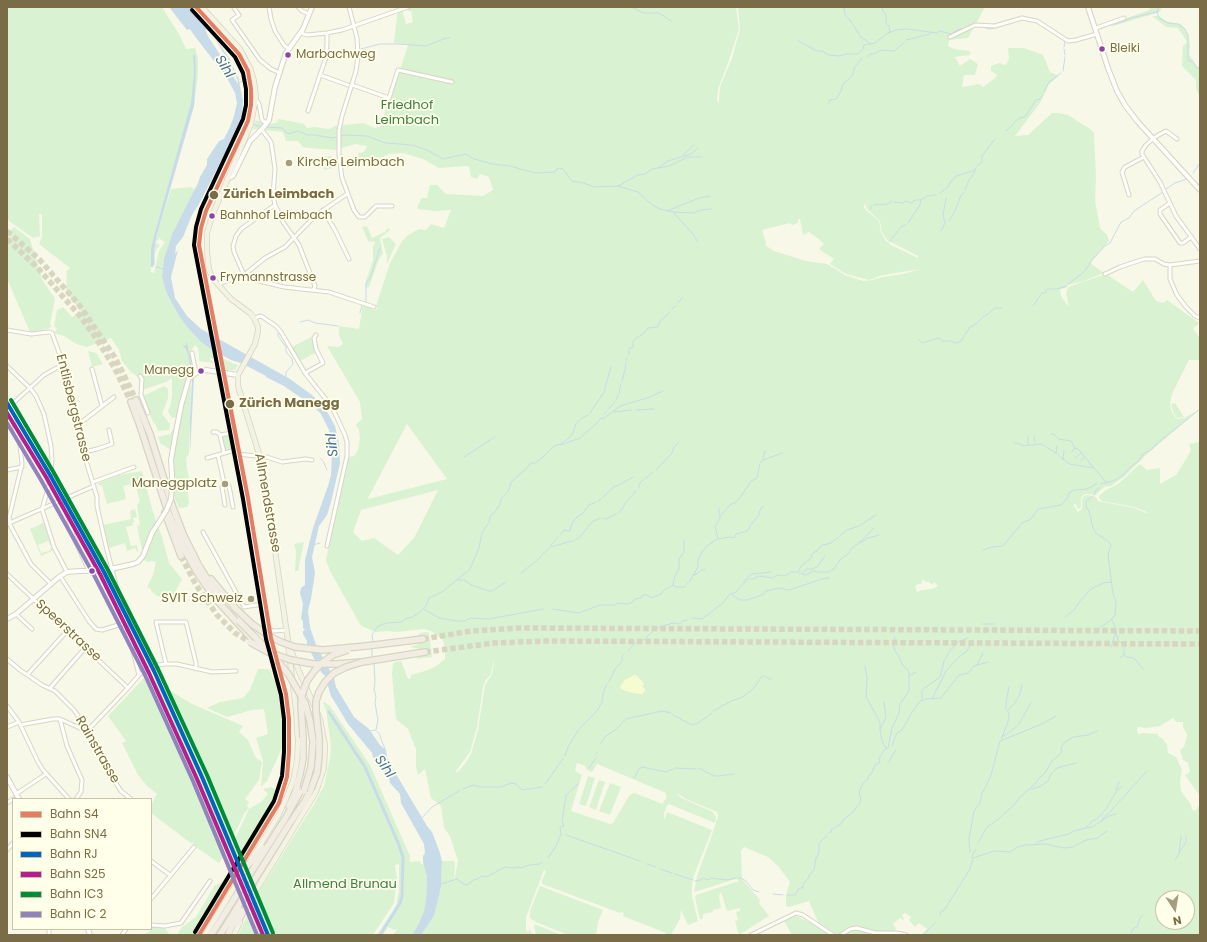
<!DOCTYPE html>
<html>
<head>
<meta charset="utf-8">
<style>
  body { margin:0 }
  #map { position:relative; width:1207px; height:942px; overflow:hidden; background:#f8f8e8; font-family:Poppins,sans-serif }
  canvas { display:block }
  .frame { position:absolute; inset:0; border:8px solid #796c46; pointer-events:none }
  .legend { position:absolute; left:12px; top:798px; width:140px; height:132px; box-sizing:border-box; background:#ffffea; border:1px solid #c9c4a8; margin:0; padding:5px 7px; list-style:none; font-size:12px; color:#796c46 }
  .legend li { display:flex; align-items:center; gap:8px; height:20px }
  .legend b { width:20px; border:1px solid #c9c4a8 }
  .north { position:absolute; left:1155px; top:890px; width:40px; height:40px; box-sizing:border-box; background:#ffffea; border:1px solid #c9c4a8; border-radius:50%; rotate:168deg; font-size:11px; font-weight:700; line-height:16px; text-align:center; color:#796c46 }
  .north::after { content:''; display:block; margin:auto; width:14px; height:18px; background:#a59d7f; clip-path:polygon(50% 0,100% 100%,50% 72%,0 100%) }
</style>
</head>
<body>
<div id="map">
<canvas width="1207" height="942"></canvas>
<div class="frame"></div>
<ul class="legend">
<li><b style="height:5px;background:#e67d63"></b>Bahn S4</li>
<li><b style="height:5px;background:#000"></b>Bahn SN4</li>
<li><b style="height:5px;background:#0065bd"></b>Bahn RJ</li>
<li><b style="height:5px;background:#b41e8e"></b>Bahn S25</li>
<li><b style="height:5px;background:#008b39"></b>Bahn IC3</li>
<li><b style="height:5px;background:#9084bd"></b>Bahn IC 2</li>
</ul>
<div class="north">N</div>
</div>
<script>
const ctx = document.querySelector('canvas').getContext('2d');
ctx.lineJoin = 'round';
function paint(path, color) { ctx.fillStyle = color; ctx.fill(path, 'evenodd'); }
const shape = rows => new Path2D(rows.map(r => 'M' + r).join(''));
function strokePath(path, color, width, dash) { ctx.strokeStyle = color; ctx.lineWidth = width; ctx.lineCap = dash ? 'butt' : 'round'; ctx.setLineDash(dash || []); ctx.stroke(path); }
function label(font, color, halo, rows, align = 'center') {
  ctx.font = font + ' Poppins,sans-serif'; ctx.lineWidth = 3.5; ctx.setLineDash([]); ctx.textBaseline = 'middle'; ctx.strokeStyle = halo; ctx.fillStyle = color; for (const [text, x, y, turn = 0] of rows) {
    ctx.save(); ctx.translate(x, y); ctx.rotate((+turn || 0) * Math.PI / 180); ctx.textAlign = isNaN(turn) ? turn : align; if (halo) ctx.strokeText(text, 0, 0); ctx.fillText(text, 0, 0); ctx.restore();
  }
}
paint(shape([
  [7,7,162,7,180,36,186,49,195,48,198,58,198,75,194,106,179,149,154,236,151,261,151,272,154,273,159,251,165,242,160,239,160,237,158,240,157,240,156,243,160,245,157,248,155,254,155,265,154,265,154,253,156,238,171,189,191,187,195,190,172,234,164,259,162,277,167,294,179,316,188,328,201,342,212,350,215,359,209,358,213,362,213,363,199,361,199,352,202,353,198,351,198,348,195,345,192,350,190,350,194,371,186,378,177,417,172,418,168,411,171,404,172,394,172,378,166,382,142,390,142,380,131,372,122,361,119,350,111,338,87,347,76,344,64,336,54,333,57,329,54,326,57,310,63,307,72,317,81,311,66,292,67,275,66,272,70,268,39,244,42,237,42,214,39,214,40,236,33,238,9,221,7,218],
  [398,7,404,7,403,13,406,24,413,22,411,11,408,11,407,9,411,7,736,7,739,29,728,63,718,89,717,101,720,103,719,101,720,87,732,58,740,30,738,7,985,7,968,38,949,40,948,46,954,49,970,51,970,55,955,57,960,66,970,59,978,64,975,75,964,75,962,87,979,84,983,87,995,78,997,75,991,71,991,66,999,63,1006,65,1009,59,1008,48,1024,48,1043,55,1050,72,1059,76,1049,84,1040,103,1015,136,1028,135,1052,113,1059,113,1068,115,1090,129,1094,133,1096,177,1095,200,1100,228,1107,235,1109,241,1090,263,1104,273,1084,281,1068,285,1066,288,1060,289,1061,296,1069,307,1066,294,1068,287,1106,274,1133,292,1143,280,1156,301,1163,303,1167,300,1199,323,1193,329,1200,338,1200,360,1189,360,1172,394,1170,404,1172,413,1177,419,1184,418,1199,410,1146,455,1124,477,1111,486,1104,487,1096,495,1087,494,1083,495,1081,499,1081,507,1079,509,1078,509,1076,504,1073,505,1077,510,1077,512,1081,510,1082,507,1082,499,1084,496,1087,495,1096,497,1098,501,1134,508,1146,513,1147,512,1134,507,1102,501,1099,498,1099,496,1106,490,1118,484,1140,464,1147,470,1160,468,1160,484,1176,475,1188,456,1191,450,1189,444,1200,442,1200,796,1185,775,1190,772,1188,763,1183,760,1180,750,1184,747,1187,736,1187,734,1183,727,1183,722,1176,722,1173,718,1160,726,1147,728,1138,727,1137,729,1138,734,1144,733,1158,734,1158,736,1163,739,1167,745,1168,753,1176,757,1182,770,1180,781,1181,791,1191,805,1192,810,1196,811,1198,806,1200,808,1200,935,921,935,927,929,919,923,915,927,909,920,911,917,905,913,902,915,904,919,903,920,900,918,893,924,896,928,894,932,873,931,856,926,849,928,840,934,836,934,818,922,809,901,789,907,786,906,786,895,790,882,778,866,768,857,744,847,741,851,742,879,760,900,759,903,769,916,739,935,735,921,738,920,736,912,740,911,740,908,727,911,721,892,719,896,721,908,713,910,713,912,703,914,703,918,702,919,700,919,698,911,695,897,696,895,739,881,736,879,694,892,697,876,715,826,718,816,717,812,686,799,677,793,680,797,686,800,713,812,716,817,715,823,669,804,667,806,664,813,664,820,667,812,712,830,694,875,692,886,692,896,698,921,688,925,681,910,680,919,672,933,673,935,665,935,666,933,623,916,624,914,622,912,620,913,542,884,542,881,546,871,544,870,526,917,526,929,528,933,529,929,533,935,421,935,434,916,441,887,442,861,454,861,455,863,454,882,458,861,450,836,444,828,441,806,431,798,425,769,418,775,416,767,416,749,408,729,396,719,392,674,393,663,401,661,408,679,411,678,411,675,422,672,435,667,445,659,445,651,443,640,431,631,424,629,397,632,387,631,376,632,361,626,330,571,326,560,337,507,348,457,354,456,358,450,360,438,359,430,356,425,362,419,360,402,327,346,338,347,343,344,339,335,339,326,359,329,363,304,368,305,368,307,374,310,378,309,376,306,390,263,402,241,407,236,419,229,426,230,431,224,444,228,451,210,436,211,417,209,421,198,427,198,430,185,437,185,446,194,483,196,493,190,489,177,480,174,477,179,471,177,469,166,439,168,423,159,403,153,389,154,383,157,359,160,358,153,364,152,367,146,355,144,336,150,309,148,303,147,298,141,286,141,283,132,253,129,256,120,265,124,276,123,279,119,304,124,307,128,315,127,329,129,335,126,363,123,375,128,381,126,388,100,390,101,398,74,401,72,448,83,453,83,452,82,400,70,408,45,394,43],
  [865,203,867,209,880,221,882,233,887,240,918,256,918,258,891,245,886,241,881,233,879,221,867,211,864,207],
  [798,219,800,219,803,235,809,232,820,240,824,244,819,249,834,259,830,264,846,274,869,280,883,275,921,269,903,274,883,277,872,280,863,281,845,275,827,264,806,261,774,251,765,245,766,243,762,230,790,223,792,225,798,223],
  [407,424,447,479,368,499,368,498],
  [438,490,414,538,398,555,374,538,362,541,353,532,361,510],
  [922,579,926,582,929,582,932,585,934,582,938,586,932,589,922,590,917,592,915,586,918,584,921,584,922,583],
  [494,662,492,674,485,685,478,730,471,754,467,761,457,773,456,771,470,752,477,727,483,687,485,681,491,674,493,663],
  [635,675,637,676,644,684,642,686,645,689,641,694,634,693,620,687,625,680],
  [577,763,585,766,587,770,592,772,597,764,666,793,666,800,664,800,663,804,634,793,629,796,613,823,610,824,571,811,582,775,575,771],
  [1163,898,1187,898,1187,922,1163,922],
  [1151,7,1162,7,1160,12,1116,25,1113,23,1149,10],
  [1152,16,1159,16,1168,22,1181,24,1188,34,1190,46,1189,54,1197,67,1200,66,1200,99,1196,88,1196,80,1182,66,1183,46,1187,42,1178,28,1166,27],
  [331,156,333,168,324,170,322,157],
  [367,226,372,238,385,232,387,229,389,228,390,230,380,238,383,254,379,259,369,287,366,288,365,284,373,260,373,246,375,244,374,241,371,242,368,241,362,227],
  [14,227,30,239,42,279,55,299,50,324,52,326,48,329,45,329,46,331,30,332,8,281,7,282,7,245,12,228],
  [389,237,396,244,387,264,387,256,382,239],
  [311,337,317,352,300,361,292,347],
  [88,351,96,353,103,364,92,367],
  [222,358,234,364,238,365,235,370,224,370],
  [191,385,189,454,186,458,187,469,190,482,187,483,189,503,187,507,179,508,173,494,174,452,160,443,158,437,170,434,173,429,177,429,182,404],
  [164,386,168,389,168,398,162,414,170,424,169,430,158,431,155,423,154,424,151,417,143,396],
  [1175,403,1184,417,1177,418,1173,412,1171,404],
  [230,435,233,448,225,450,222,437],
  [142,471,153,512,162,537,169,563,182,579,172,598,167,599,157,596,151,591,151,589,147,587,153,575,156,562,152,561,148,562,144,560,137,526,140,525,137,505,140,501,133,478,130,479,131,484,123,486,126,499,107,504,102,486,97,484,119,475],
  [135,509,137,517,133,518,134,523,132,523,133,525,126,527,131,546,137,545,138,551,137,552,135,548,127,551,125,543,109,548,103,525,131,519,130,511],
  [45,522,48,533,46,535,49,534,52,546,50,545,48,541,38,545,41,553,49,551,52,547,54,550,41,556,30,529],
  [304,542,298,571,295,571,296,551,294,544],
  [426,632,429,633,432,657,415,659,427,653,426,650,410,647,416,645,417,645,417,644,422,642,425,637,417,636,420,633],
  [258,669,267,669,270,670,278,689,285,709,286,729,285,741,267,781,261,787,263,761,256,738,268,734,264,709,252,710,227,717,207,708,220,702,243,698,250,690],
  [146,676,192,704,243,726,239,732,248,740,256,758,262,762,259,780,245,799,249,802,247,806,249,808,244,814,225,854,219,863,196,847,197,846,195,845,193,843,192,844,151,813,151,805,157,794,147,786,138,775,122,743,126,741,108,716],
  [324,702,330,706,370,765,410,856,410,862,420,861,421,864,424,864,427,877,426,900,424,911,419,923,412,935,393,935,398,928,395,930,388,927,383,935,377,935,396,906,399,891,399,864,395,865,397,879,394,903,373,935,371,934,370,935,238,935,248,914,250,915,250,912,253,913,252,909,260,890,314,804,324,786,330,758,331,746,326,710,323,703],
  [588,776,595,778,586,806,579,804],
  [599,780,605,782,596,810,589,807],
  [610,783,621,787,610,815,599,811],
  [271,787,279,792,271,813,233,879,228,876,228,871,226,866,234,841,249,809,261,802,268,794,263,789],
  [226,878,231,881,198,935,177,935,181,928,196,917,215,885,219,884],
  [540,886,603,910,598,922,596,935,568,935,536,922,530,918,530,911],
  [796,916,811,923,830,935,792,935,784,921],
  [534,925,537,925,561,935,536,935],
  [151,926,164,927,170,935,144,935,151,930],
  [854,929,861,930,875,934,889,935,843,935]
]), '#d9f2d1');
paint(shape([
  [634,675,637,676,644,684,642,686,645,690,643,694,629,692,621,689,620,686,625,680]
]), '#f6fccf');
paint(shape([
  [169,7,190,7,203,20,231,61,237,77,238,76,243,101,241,122,236,132,199,204,192,215,183,237,176,246,175,254,178,250,171,277,175,298,187,316,201,329,290,379,312,395,325,408,335,426,339,443,340,463,331,502,327,515,319,526,312,557,315,573,311,599,308,611,310,627,316,645,334,678,336,687,354,717,369,729,380,745,386,750,387,757,393,769,427,826,432,832,440,853,442,861,441,887,434,916,421,935,412,935,419,923,424,911,426,900,427,877,423,862,423,856,425,853,424,844,401,803,400,794,390,783,389,778,380,768,379,764,373,757,372,753,348,724,336,704,331,696,325,676,321,672,307,645,307,641,303,634,303,631,305,630,303,628,303,621,301,619,303,604,300,593,301,588,305,585,305,560,313,528,328,486,331,475,332,453,329,430,321,414,313,406,300,397,284,386,266,377,266,376,241,363,231,360,212,350,201,342,188,328,179,316,167,294,165,288,162,277,164,259,172,234,198,183,200,177,207,165,207,159,219,141,224,139,230,127,234,116,237,103,235,93,227,78,194,35,190,29,187,30],
  [205,29,210,32,214,37,226,57,229,60,238,81,238,84,226,65,223,59,209,38],
  [193,55,195,55,196,68,194,106,156,238,154,253,154,265,153,267,151,267,151,249,154,236,191,103,194,72],
  [186,343,187,343,194,378,190,454,190,418,192,379,188,354,186,349,183,346,183,345,186,346]
]), '#c8dbe9');
strokePath(shape([
  [632,7,643,13,659,13,671,21],
  [844,7,845,15,850,20,861,37,871,44],
  [882,7,883,12,886,14,886,23,889,26,890,32],
  [1159,7,1157,12,1159,18,1168,23,1178,24,1185,29,1188,35,1188,60,1193,62,1197,68,1200,68],
  [983,27,989,29,995,28],
  [1100,29,1110,25,1114,25,1127,20,1131,18,1157,12],
  [1058,36,1065,41],
  [1075,39,1082,37],
  [906,40,930,34],
  [798,41,817,51,822,51,829,55,839,56,847,54,858,54,863,49,864,45,875,43,888,33,896,30,907,29,937,33,940,31,951,34,957,30,966,28],
  [1064,47,1065,41],
  [361,49,380,44,398,44,426,46,446,38,450,38],
  [1064,49,1065,55],
  [867,57,870,54,874,54,881,50,894,51,904,43],
  [1063,71,1065,57],
  [239,83,242,81,249,79],
  [1044,92,1049,82,1061,73],
  [828,104,830,100,836,99,841,91,843,84,852,76,855,67,862,58],
  [240,121,249,123],
  [252,124,262,127],
  [266,127,282,128,288,134,298,131,308,135,314,135,333,138,345,135,367,136,386,143,412,145,427,150,443,159,466,154,474,159,492,164,510,166,535,173,555,172,558,168,563,169,572,181,584,183,594,187,618,186,638,192,651,204,660,209,673,212,694,213,700,210,711,209],
  [1006,131,1019,118,1025,117,1036,100,1040,99,1043,95],
  [683,155,694,145],
  [977,166,982,162,982,156,995,139],
  [658,168,668,161,691,154,698,148],
  [1193,173,1200,163],
  [618,186,638,175,645,174,652,169,669,166,688,157,702,157],
  [1166,189,1175,183,1187,179],
  [965,190,969,180,974,173,975,170],
  [940,193,948,187,951,181,953,180,956,176,973,171,976,168],
  [894,202,903,203,906,201,911,203,915,200,921,200,927,196,936,195],
  [874,205,888,204,892,201],
  [871,209,871,206],
  [667,211,699,198,710,196],
  [674,213,692,233,698,242],
  [949,221,955,211,961,195,964,193],
  [908,223,920,205,921,200],
  [941,231,945,223,943,215,946,198],
  [889,242,901,227,906,225],
  [156,267,163,269],
  [1068,284,1084,272,1093,259,1104,247,1110,243,1121,222,1129,218,1134,211,1163,192],
  [366,302,366,284,371,276,380,248],
  [678,303,683,297],
  [1033,306,1042,293,1045,293,1047,289,1057,289,1067,286],
  [672,309,676,306],
  [360,313,362,305],
  [300,322,308,320,315,323,338,326],
  [278,333,278,336,286,347,286,352,292,359,293,364,286,372,286,378],
  [918,339,922,343,939,338,943,341,950,341,957,343,961,341,970,327,976,324,984,316,987,315,995,308,1002,308],
  [629,355,629,349,633,347,633,341,636,338,643,334,648,328,657,327,661,320,670,312],
  [626,360,627,358],
  [622,381,625,370,626,363],
  [619,393,621,384],
  [616,400,618,395],
  [608,409,615,402],
  [636,410,654,409],
  [614,412,631,410],
  [590,413,604,392,611,367],
  [604,414,607,411],
  [1051,434,1054,434,1059,439,1071,441,1075,448,1079,450,1094,468],
  [1028,436,1028,445],
  [1034,436,1035,443],
  [1014,443,1020,444,1023,446,1041,444,1056,453,1069,464,1094,468,1106,482],
  [561,445,580,438,597,423,601,418,603,419,620,406,647,398,663,391],
  [1072,452,1075,448],
  [1056,453,1057,446],
  [464,457,495,437],
  [320,458,323,461,327,470],
  [1075,458,1081,453],
  [763,459,765,451],
  [1063,460,1064,450],
  [1081,461,1084,457],
  [656,470,672,453,674,447,679,442],
  [645,479,653,472],
  [1095,484,1097,484],
  [1101,484,1113,481,1123,475,1130,467,1139,461,1143,454,1152,449,1155,445,1200,409],
  [639,488,639,484,643,480],
  [1094,495,1096,490,1099,488],
  [1093,496,1086,501,1086,507,1089,511,1093,528,1096,533,1109,542,1111,545,1108,555,1113,594,1116,601,1115,615,1112,619,1093,633],
  [603,497,612,489,613,487,619,485,633,477],
  [598,501,601,499],
  [719,508,719,515],
  [619,513,622,509,626,502,636,491],
  [603,518,606,519,616,514],
  [489,522,491,515,494,513,500,504,501,499,509,490,511,482,528,467,531,463,535,463,543,457,554,446,561,444,572,435,576,424,582,418,588,415],
  [561,534,564,530,570,531,572,523,577,517,583,513,589,505,596,502],
  [718,539,729,537,734,538,736,534,747,531,749,529,750,526,759,515,759,512,763,506],
  [575,540,579,538,592,522,600,518],
  [860,543,868,538,879,535],
  [313,545,320,543],
  [551,545,558,537],
  [983,550,992,547,1003,546,1022,523,1031,519,1038,509,1061,505,1068,497,1069,493,1074,490,1087,489,1095,485],
  [521,573,535,562,550,547,573,541],
  [799,573,805,575,814,571,818,572,828,572,834,569,840,560,849,553,852,548,861,541,874,528],
  [803,573,806,569,813,569,818,566,825,556],
  [693,575,697,574,701,570,705,570],
  [457,580,464,580,471,585,489,591,492,591,506,582],
  [744,581,751,574,771,572],
  [673,585,675,576,679,569,679,559,684,552,684,540],
  [732,595,740,600,747,600,762,595,766,591,779,588,789,590,822,579,829,578],
  [424,609,439,618,457,621,464,621,471,618,489,619,543,609],
  [553,609,579,613,600,605,614,605,618,603,628,604,633,602,635,599,641,598,643,595,647,595,652,598,661,594,664,590,673,585,676,587,684,587,690,581,698,567,698,561,702,552,707,546,718,538,715,527,716,524,720,519,720,516,730,505,736,502,742,495,746,488,747,488,751,481,757,478,760,463,763,460,782,453],
  [1065,617,1074,610,1080,601,1091,589,1103,583,1112,582],
  [692,618,702,619,723,603,729,595,736,592,745,582,748,579,753,579,759,576,773,578,777,575,785,576,791,572,798,572,801,566,810,559,813,553,817,551,819,548,823,545,831,543,847,530,859,526,876,515],
  [1112,620,1116,629,1116,632,1118,640,1124,646,1124,654,1126,657,1134,658,1143,669],
  [983,624,994,624],
  [373,643,372,635,378,626,386,623,402,622,405,619,412,617,420,612,426,606,429,598,442,592,470,569,479,548,482,533,488,524],
  [1111,647,1116,632],
  [372,648,372,655,374,659],
  [628,651,634,644,639,640,644,640,656,628,673,623,680,624,683,621,687,620],
  [1120,658,1124,654],
  [977,665,983,653],
  [865,666,867,678,866,697,880,722,880,729],
  [909,676,916,672],
  [609,682,615,669,622,661,622,657,624,655],
  [932,699,946,671,960,656,966,652,974,640],
  [922,700,922,690,940,677,944,661,950,651,958,642,968,638],
  [884,702,886,717,880,729,882,741,886,748],
  [1008,710,1014,704,1020,694,1022,685],
  [713,711,731,701,743,697,754,688,762,676,764,676,769,679,771,679],
  [673,715,692,725,698,723,712,713],
  [370,731,376,730,378,720,375,703,376,696,374,690,375,681,374,662],
  [377,731,380,735,381,739,385,749],
  [606,736,614,731,626,719,662,711,671,713],
  [1002,737,1008,722,1009,713,1006,709,1006,702,1009,687],
  [1002,739,1002,737,1015,728,1019,724,1031,703],
  [601,743,605,737],
  [892,746,895,737,897,733,902,730,911,714,920,701,926,699,941,698,959,675,968,673,974,666,988,662],
  [596,754,598,752],
  [565,756,568,747,579,729,597,711,602,702,603,693,607,684],
  [888,763,896,750],
  [589,768,596,758],
  [675,768,696,769],
  [699,768,714,776,719,776,734,774],
  [634,778,639,769,642,767,666,772,673,769],
  [545,784,563,759],
  [463,789,473,785,481,787,501,787,511,783,516,784,522,790,542,787],
  [1031,789,1039,787,1048,781,1051,774,1057,768,1076,763],
  [1116,791,1119,782],
  [1117,791,1122,786],
  [422,818,432,807,459,791],
  [1102,822,1102,820,1106,815,1108,814,1147,771],
  [1086,828,1092,827,1109,816,1116,814],
  [829,833,831,832,831,830,841,824,843,820,854,811,857,806,860,803,861,800,859,792,863,783,868,779,869,775,872,773,872,772,876,764,880,762,879,759,884,750,888,748,892,728,899,713,900,704,909,691,909,673,907,669,902,665,900,658,895,651,893,643,895,637],
  [566,835,640,861],
  [978,843,987,827,996,821,1014,805,1020,797,1036,783,1039,778,1045,773,1052,761,1062,752,1061,747,1064,743,1073,737,1088,735,1097,731],
  [1034,845,1040,841,1069,834,1074,831,1086,828,1092,821,1097,819,1106,809,1116,792],
  [970,852,969,839,974,811,980,803,982,793,985,788,991,775,1000,741,1042,724,1056,716],
  [1179,853,1186,842,1186,837],
  [548,858,556,846,561,834,560,827,564,826,562,822,566,795,578,784],
  [973,858,994,851,1010,852,1018,847,1025,845,1045,844,1064,848,1073,847,1086,840,1098,838,1107,831],
  [1175,860,1179,854,1181,836],
  [647,864,656,867],
  [660,869,672,873],
  [675,874,693,880],
  [738,878,741,878,746,881,753,890,759,892],
  [695,881,700,880,703,878,708,880,711,878,726,880,736,878],
  [441,884,457,879,464,884,467,885,475,879,476,880,482,876,487,877,501,869,502,869,504,867,515,868,519,867,521,868,529,865,540,864,542,862],
  [773,894,783,895],
  [787,895,795,895,799,888,803,888,803,884,808,879,810,874,814,870,816,858,819,853,819,843,827,836],
  [940,915,941,912,945,909,970,869,973,858,972,856,976,849],
  [923,935,935,923],
  [1130,935,1134,928,1137,927,1140,918,1143,915]
]), '#c8dbe9', 1);
strokePath(shape([
  [329,712,365,767,399,845,403,857,402,896,400,903,380,935]
]), '#c8dbe9', 3);
strokePath(shape([
  [7,231,39,259,80,306,114,356,124,375,136,400],
  [7,239,37,267,79,315,94,335,114,367,131,402],
  [181,556,196,585,217,615,235,633,250,642],
  [423,639,471,631,520,628,1200,631],
  [425,652,494,643,546,641,1200,644]
]), '#d8d5c0', 5.5, [5.5, 3]);
const street = shape([
  [235,7,234,8,239,15,232,20,260,60,271,69,280,73],
  [269,7,271,19,275,31,284,45,289,49],
  [298,7,302,11,309,14],
  [349,7,357,38,358,56,356,71,342,116,339,130,339,156,342,178,354,210,359,217,365,217,376,206,392,206],
  [1096,28,1124,18],
  [301,33,307,35,327,33,342,30,408,7],
  [950,37,975,25,995,26,1022,18,1037,21,1068,41,1076,40,1097,34],
  [320,75,348,85],
  [352,85,389,98,398,70,452,82],
  [256,99,259,104,262,120,267,124],
  [308,111,326,57,327,44,327,33],
  [262,130,271,142,273,155,275,169,273,195,275,205,283,222,299,245,315,286,314,289],
  [1177,139,1166,131,1155,137,1146,145,1142,151,1142,154,1160,182,1176,216,1200,249],
  [1129,195,1122,172,1125,167,1144,157],
  [1170,203,1160,210,1160,214,1180,243,1183,243,1191,237],
  [323,210,335,230,349,259],
  [1170,265,1170,279,1177,295,1186,307,1195,316,1200,318],
  [1105,274,1120,267,1144,259,1155,259,1164,264,1170,265,1200,261],
  [244,275,247,278,284,287,329,292,374,307],
  [244,275,234,252,233,246,236,236,241,229,275,205],
  [218,284,244,275,265,258,285,247,315,216,347,194],
  [254,318,261,316,276,326,281,332,305,373,332,407,345,435,347,442,347,456,327,546],
  [7,330,31,334,49,332,52,333,61,358,75,408,77,424,79,429,87,464,97,497,97,506,106,546,139,675],
  [192,353,196,373],
  [7,366,30,388,36,396,44,414,51,446,52,460,50,482,42,509,54,547,67,572],
  [92,369,102,406],
  [305,373,323,363,316,349,314,338,316,335],
  [140,376,142,379,141,395,148,413],
  [224,396,246,505,262,601,265,621,268,628,273,631,287,630],
  [79,426,83,421,114,397],
  [213,432,217,432,220,435],
  [84,452,97,449,112,444,109,430],
  [224,453,220,435,232,433],
  [236,454,267,457,282,462,305,459,312,460],
  [218,455,224,483,229,486,233,507],
  [207,458,235,450],
  [7,470,22,467],
  [93,482,134,467],
  [224,483,222,487,225,505],
  [64,499,73,536,89,571],
  [7,524,94,486],
  [203,532,244,607,263,604],
  [7,574,128,688],
  [60,576,89,621,96,629,102,630,125,623],
  [51,584,31,564,10,525,9,518,22,464,20,445,9,407,44,375,62,365],
  [16,614,32,629],
  [7,659,20,670,42,685,55,691,74,710,86,727,117,785,121,791,131,799],
  [166,664,156,622,186,622,196,663,196,669],
  [27,675,67,631],
  [50,688,85,648],
  [7,706,19,722,38,762,43,770,69,799],
  [60,719,67,746,82,780,81,792,76,799],
  [20,725,53,719,60,719,84,730,89,729,128,688,139,675,145,670,157,665,166,664,177,664,212,672,236,671],
  [7,727,19,722],
  [16,794,46,774],
  [7,803,13,799],
  [7,850,13,843],
  [151,861,170,875],
  [151,899,194,847],
  [151,925,165,926,181,923,210,881],
  [49,935,49,929],
  [122,935,126,929],
  [751,935,796,913,803,915,833,935],
  [841,935,850,929,857,928,875,933,897,933,906,935]
]);
const secondary = shape([
  [1088,7,1108,68,1117,91,1125,105,1137,121,1200,190],
  [227,179,233,176,250,141,263,128,269,120,275,87,282,65,286,53,303,29,312,7],
  [172,474,171,460,175,437,181,406,189,378,196,373,206,370,238,375],
  [7,619,16,614,59,577,67,572,80,571,102,571,133,564,138,562,143,556,152,533,161,519],
  [7,777,19,799],
  [88,929,90,935]
]);
const primary = shape([
  [202,7,240,49,250,68,254,81,256,97,251,124,212,216,207,233,207,252,209,270,214,280,231,299,250,313,254,318,258,327,258,331,255,344,238,375,238,386,260,457,267,495,288,641,298,669,320,719,325,745,324,768,316,792,252,897],
  [205,935,278,816,286,799,293,781,297,761,298,742,296,710,288,645],
  [234,935,240,922]
]);
const highway = shape([
  [136,400,150,434,172,505,183,534,198,564,219,598],
  [131,402,139,423,168,512,184,549,198,574,214,597,252,639],
  [165,513,181,556],
  [211,579,236,609],
  [366,646,423,639],
  [336,664,362,662,425,652],
  [289,806,295,793,300,774,303,759,303,738],
  [248,865,263,848],
  [236,924,253,896],
  [211,935,285,819,301,790],
  [220,935,288,826,305,801,311,789],
  [228,935,239,909]
]);
strokePath(street, '#d8d5c3', 5);
strokePath(secondary, '#d7d3c1', 6);
strokePath(primary, '#d7d4c4', 6);
strokePath(highway, '#d7d4c4', 8);
strokePath(street, '#fefefc', 3);
strokePath(secondary, '#fefefc', 4);
strokePath(primary, '#f3f3e4', 4.5);
strokePath(highway, '#f2ede2', 5.5);
const secondaryBridge = shape([
  [161,519,166,511,171,499,172,488,172,474]
]);
const highwayBridge = shape([
  [236,609,252,624,269,636,281,642,295,647,323,650,366,646],
  [239,621,272,654,289,675,305,703,310,721,313,742,311,767,304,791],
  [250,642,268,652,291,660,314,664,336,664],
  [303,738,301,704,302,695,307,681,315,670,323,662,333,655,348,650],
  [311,789,317,773,319,756,319,738,316,711,316,701,319,692,325,682,334,673,346,667,362,662]
]);
strokePath(secondaryBridge, '#d7d3c1', 6, []);
strokePath(highwayBridge, '#d7d4c4', 8, []);
strokePath(secondaryBridge, '#fefefc', 4);
strokePath(highwayBridge, '#f2ede2', 5.5);
strokePath(shape([
  [196,7,239,54,248,71,251,89,251,105,248,121,206,211,201,228,199,245,248,498,271,638,286,694,289,719,289,752,287,777,279,803,199,935]
]), '#e67d63', 4);
strokePath(shape([
  [192,10,235,57,243,73,246,89,246,105,243,119,201,209,196,227,194,245,243,499,266,639,281,695,284,719,284,752,282,776,274,801,195,932]
]), '#000', 4);
strokePath(shape([
  [7,403,50,475,104,572,154,671,202,777,268,935]
]), '#0065bd', 4);
strokePath(shape([
  [7,413,46,477,100,574,149,673,197,779,263,935]
]), '#b41e8e', 4);
strokePath(shape([
  [11,400,54,473,108,570,158,669,207,775,273,933]
]), '#008b39', 4);
strokePath(shape([
  [7,423,41,480,95,577,145,675,193,781,257,935]
]), '#9084bd', 4);
for (const [x, y, r, color] of [
  [1102,49,3.5,"#8e44ad"],
  [288,55,3.5,"#8e44ad"],
  [289,163,4,"#a59d7f"],
  [214,195,5,"#796c46"],
  [212,216,3.5,"#8e44ad"],
  [213,278,3.5,"#8e44ad"],
  [201,371,3.5,"#8e44ad"],
  [230,404,5,"#796c46"],
  [225,484,4,"#a59d7f"],
  [92,571,3.5,"#8e44ad"],
  [251,599,4,"#a59d7f"]
]) { const dot = new Path2D(); dot.arc(x, y, r, 0, 2 * Math.PI); ctx.fillStyle = color; ctx.fill(dot); strokePath(dot, '#ffffea', 1.5); }
label('12px', '#796c46', '#ffffea', [
  ["Bleiki",1110,49],
  ["Marbachweg",296,55],
  ["Bahnhof Leimbach",220,216],
  ["Frymannstrasse",220,278],
  ["Manegg",194,371,"right"]
], 'left');
label('13px', '#3c8042', '#ffffea', [
  ["Friedhof",407,106],
  ["Leimbach",407,121],
  ["Allmend Brunau",345,885]
]);
label('13px', '#796c46', '#ffffea', [
  ["Kirche Leimbach",297,163,"left"],
  ["Maneggplatz",217,484],
  ["SVIT Schweiz",243,599]
], 'right');
label('bold 13px', '#796c46', '#ffffea', [
  ["Zürich Leimbach",223,195],
  ["Zürich Manegg",239,404]
], 'left');
label('13px', '#796c46', '#ffffea', [
  ["Entlisbergstrasse",73,408,76],
  ["Allmendstrasse",267,503,80],
  ["Speerstrasse",68,631,43],
  ["Rainstrasse",97,750,60]
]);
label('italic 14px', '#4570a5', '#ffffea', [
  ["Sihl",224,67,58],
  ["Sihl",333,445,-96],
  ["Sihl",384,767,55]
]);
</script>
</body>
</html>
